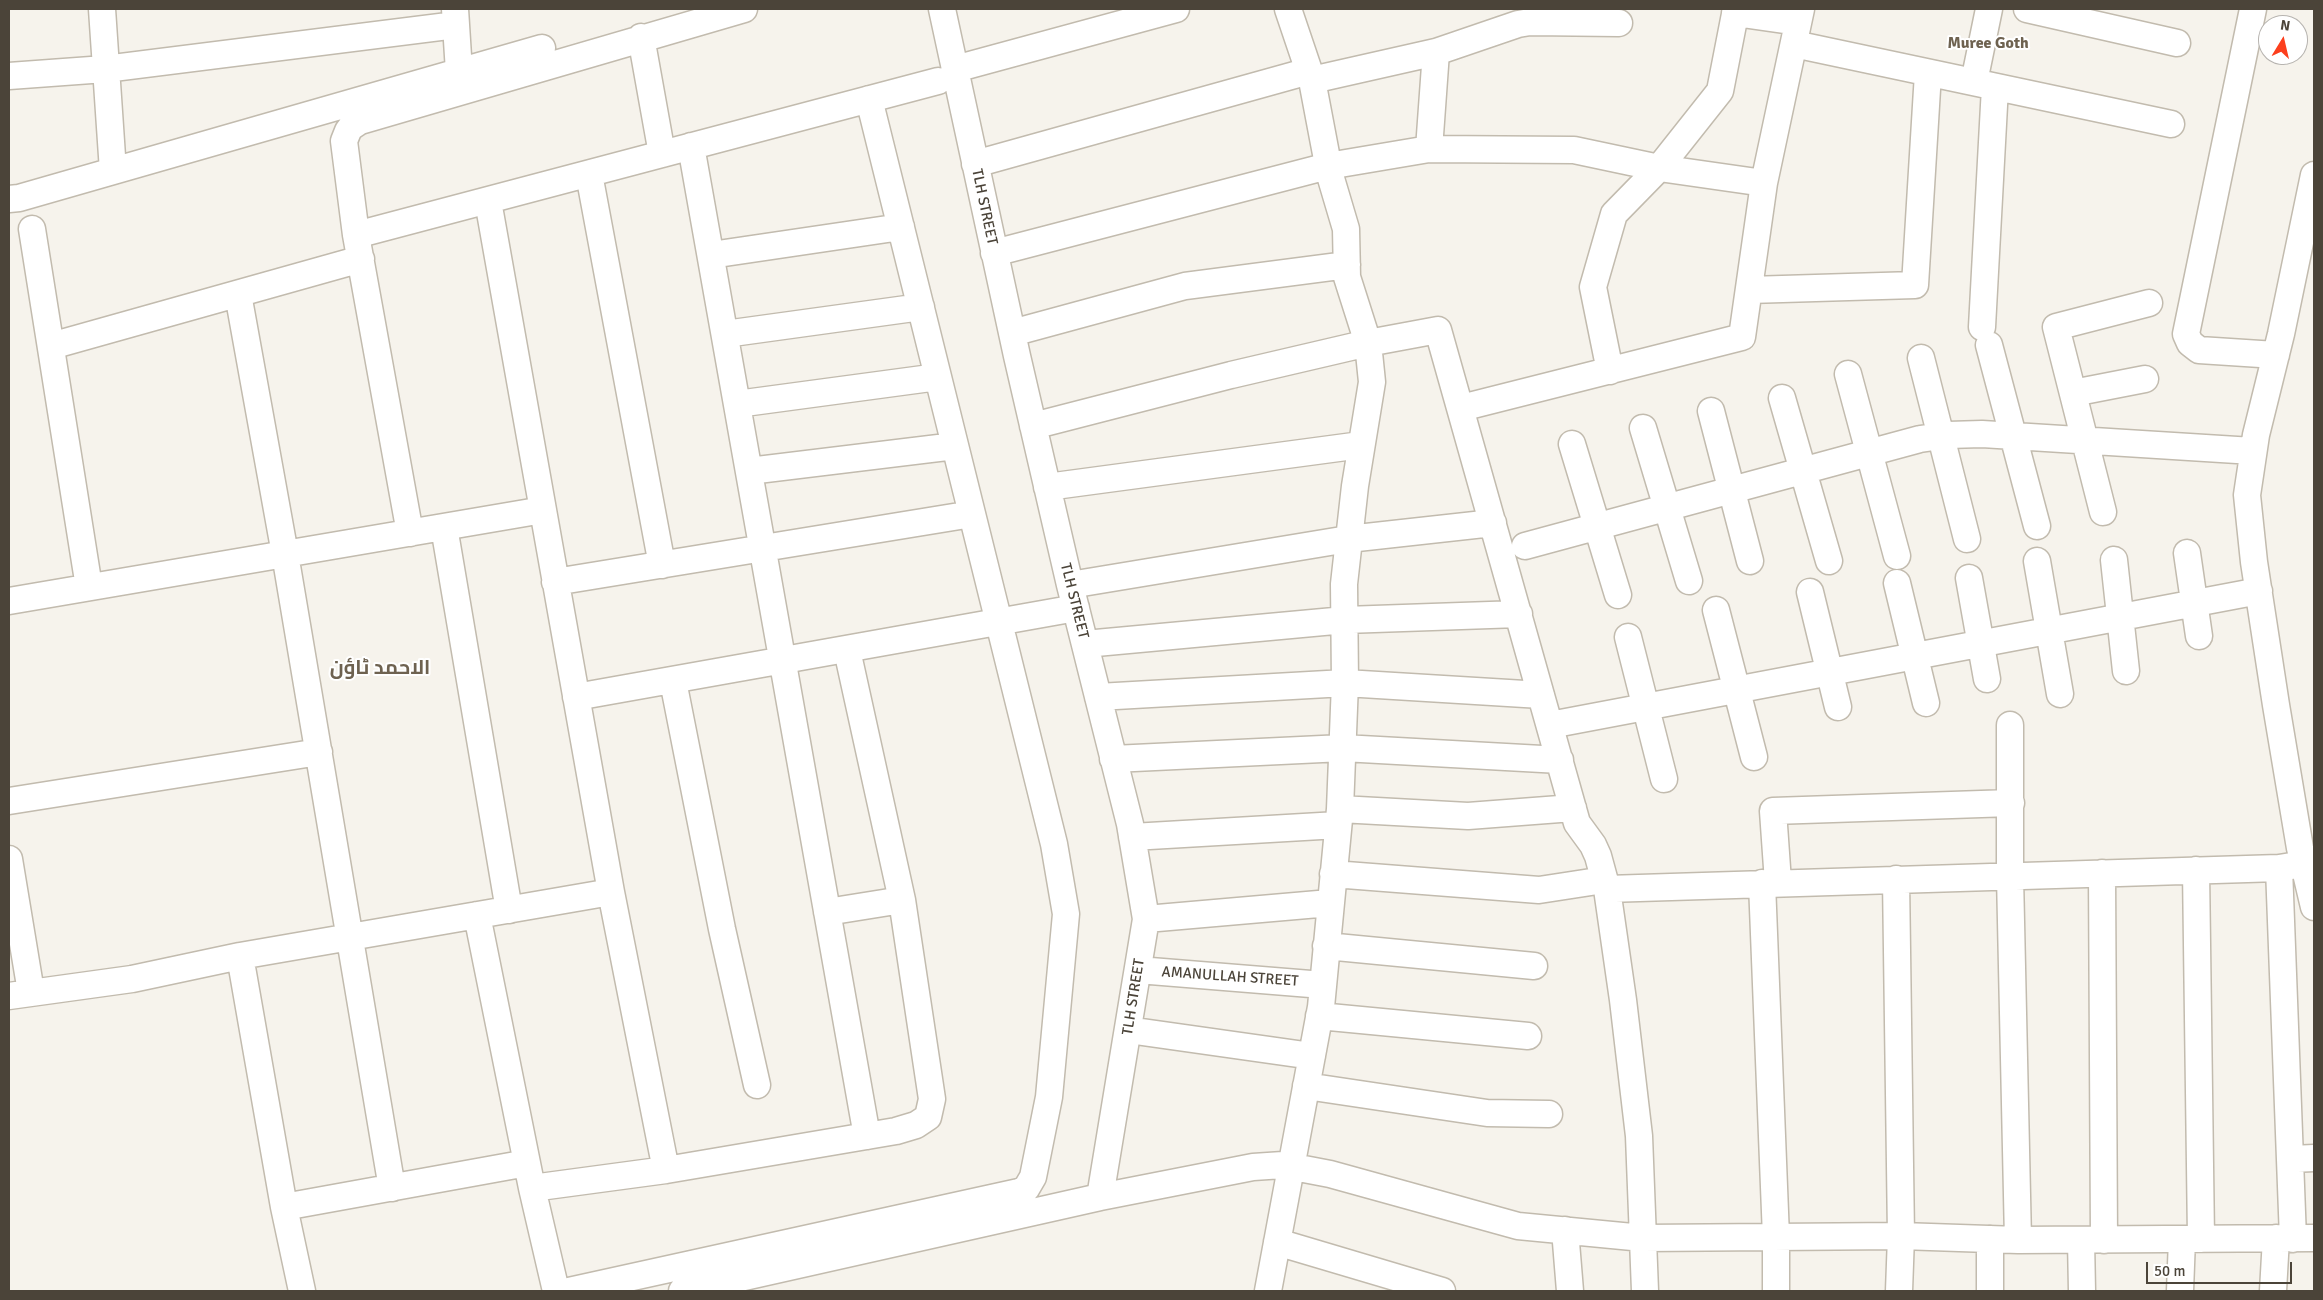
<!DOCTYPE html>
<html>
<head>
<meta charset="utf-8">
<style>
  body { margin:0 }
  #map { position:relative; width:2323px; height:1300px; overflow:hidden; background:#f6f3ec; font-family:Signika,sans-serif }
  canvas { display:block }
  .frame { position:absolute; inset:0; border:10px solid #4b4439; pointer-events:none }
  .north { position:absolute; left:2258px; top:15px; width:50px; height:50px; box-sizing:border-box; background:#fff; border:1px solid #b7b4b0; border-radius:50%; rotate:9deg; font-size:14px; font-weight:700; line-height:20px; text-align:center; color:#4b4439 }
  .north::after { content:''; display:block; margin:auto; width:18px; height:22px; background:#fc3f1d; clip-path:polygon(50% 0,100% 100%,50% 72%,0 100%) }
  .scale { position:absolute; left:2146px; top:1262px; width:146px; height:22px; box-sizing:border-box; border:2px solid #4b4439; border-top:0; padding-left:6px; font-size:15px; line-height:18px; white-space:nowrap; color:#4b4439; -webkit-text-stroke:4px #fff; paint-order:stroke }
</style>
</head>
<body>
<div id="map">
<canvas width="2323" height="1300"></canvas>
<div class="frame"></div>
<div class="north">N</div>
<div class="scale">50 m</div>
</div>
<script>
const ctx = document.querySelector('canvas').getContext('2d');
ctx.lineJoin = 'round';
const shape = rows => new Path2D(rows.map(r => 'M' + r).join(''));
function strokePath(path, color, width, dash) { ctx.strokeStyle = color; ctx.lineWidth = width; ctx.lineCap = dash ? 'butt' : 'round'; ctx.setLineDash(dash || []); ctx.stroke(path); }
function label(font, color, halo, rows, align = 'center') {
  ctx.font = font + ' Signika,Cairo,sans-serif'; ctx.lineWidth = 4; ctx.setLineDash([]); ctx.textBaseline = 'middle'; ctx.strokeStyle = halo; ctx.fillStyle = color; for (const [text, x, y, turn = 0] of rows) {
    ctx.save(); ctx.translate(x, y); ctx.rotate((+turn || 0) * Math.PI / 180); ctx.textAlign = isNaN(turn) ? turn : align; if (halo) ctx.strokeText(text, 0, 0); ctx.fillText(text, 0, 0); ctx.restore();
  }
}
const minor = shape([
  [102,9,113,171],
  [455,9,459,72],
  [942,9,1017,356,1070,585,1130,824,1146,919,1100,1197],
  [2027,9,2177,43],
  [2253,9,2186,334,2190,343,2199,350,2276,355],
  [1735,13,1798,22],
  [641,37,662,154],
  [1794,44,2171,124],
  [955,69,1176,9],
  [9,76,105,69,456,25],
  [1312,80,1436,52,1518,24,1530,22,1619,23],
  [1974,82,1989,9],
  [691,146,867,1136],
  [1429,149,1436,52],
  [975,164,1309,71],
  [589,174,662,565],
  [2314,175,2281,334,2256,435,2247,495,2254,562,2276,705,2300,848,2314,907],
  [9,199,19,198,542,48],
  [488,201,611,892,666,1170],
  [32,229,89,587],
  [356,235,938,81],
  [994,253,1328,166,1429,149,1574,150,1659,168,1764,183],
  [711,255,901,227],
  [1749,290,1915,285,1928,73],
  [238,294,285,554,392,1188],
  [1982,327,1995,87],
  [1012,333,1185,286,1347,265],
  [725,334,921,307],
  [1989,345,2037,526],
  [51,346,361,259],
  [1921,358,1967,539],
  [1610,371,1593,287,1614,214,1659,168,1720,91,1736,9],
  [1848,374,1897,556],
  [2073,393,2145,379],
  [1782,398,1829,561],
  [737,404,938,377],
  [1461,408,1742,337,1764,183,1801,9],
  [1711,411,1750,561],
  [1033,426,1231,375,1368,343,1438,330,1577,823,1593,845,1598,856,1607,889,1623,1000,1639,1136,1645,1291],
  [1643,428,1689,581],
  [1572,444,1618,595],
  [749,471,955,446],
  [1047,487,1361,445],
  [2103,512,2056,327,2149,303],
  [444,527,509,910],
  [410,533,356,235,344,141,348,131,351,127,360,121,744,9],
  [1525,546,1920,439,1948,435,1982,434,2253,451],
  [2187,553,2199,636],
  [2114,560,2126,671],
  [2037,561,2060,694],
  [1969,578,1987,679],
  [555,582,972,514],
  [1897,583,1926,703],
  [1070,585,1348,539,1493,523],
  [1810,592,1838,707],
  [9,601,543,510],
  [1716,610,1754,757],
  [1628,637,1664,779],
  [1085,644,1345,620,1519,614],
  [673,681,722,929,757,1085],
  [576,697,1076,608],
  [1098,697,1345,683,1541,695],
  [1550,725,2259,591],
  [2010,725,2010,876,2018,1240],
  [1113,759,1343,748,1560,760],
  [9,801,319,752],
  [1340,809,1468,816,1573,808],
  [1132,837,1338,825],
  [9,859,31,992],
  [2279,868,2293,1239],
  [2196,870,2201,1239],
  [2102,873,2104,1240],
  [1333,874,1539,890,1604,880],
  [1896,879,1901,1236,1899,1291],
  [1778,882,1773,811,2011,803],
  [1762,883,1776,1237,1776,1291],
  [1607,889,2279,868,2304,864],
  [827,912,902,900],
  [477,915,532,1188,666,1170,896,1131,916,1125,928,1117,932,1099,902,900,847,650],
  [1146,919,1330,903],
  [1326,946,1534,966],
  [240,956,284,1207,302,1291],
  [1138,970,1323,985],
  [9,996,132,979,240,956,611,892],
  [1319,1016,1528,1036],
  [1128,1030,1312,1056],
  [1306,1086,1487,1113,1549,1114],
  [2292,1159,2314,1158],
  [532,1188,556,1291],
  [284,1207,527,1163],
  [1565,1230,1570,1291],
  [2081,1240,2082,1291],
  [1277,1242,1442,1291],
  [569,1291,1019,1192,1026,1189,1033,1177,1049,1097,1066,914,1054,844,869,99],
  [682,1291,1100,1197,1253,1167,1283,1165,1330,1174,1518,1226,1643,1238,1901,1236,2018,1240,2314,1238],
  [1268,1291,1321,1007,1340,809,1345,683,1344,584,1355,486,1372,382,1368,343,1347,277,1346,229,1330,175,1312,80,1288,9],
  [1990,1291,1990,1239],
  [2180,1291,2182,1239],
  [2273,1291,2276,1238]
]);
strokePath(minor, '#c2bbae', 29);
strokePath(minor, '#fff', 26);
label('15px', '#4b4439', '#fff', [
  ["TLH STREET",984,207,78],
  ["TLH STREET",1074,601,76],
  ["AMANULLAH STREET",1230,977,4],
  ["TLH STREET",1134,997,-81]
]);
label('bold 16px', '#6e6250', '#fff', [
  ["Muree Goth",1988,44]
]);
label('bold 20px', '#6e6250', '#fff', [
  ["الاحمد ٹاؤن",380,669]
]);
</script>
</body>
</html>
